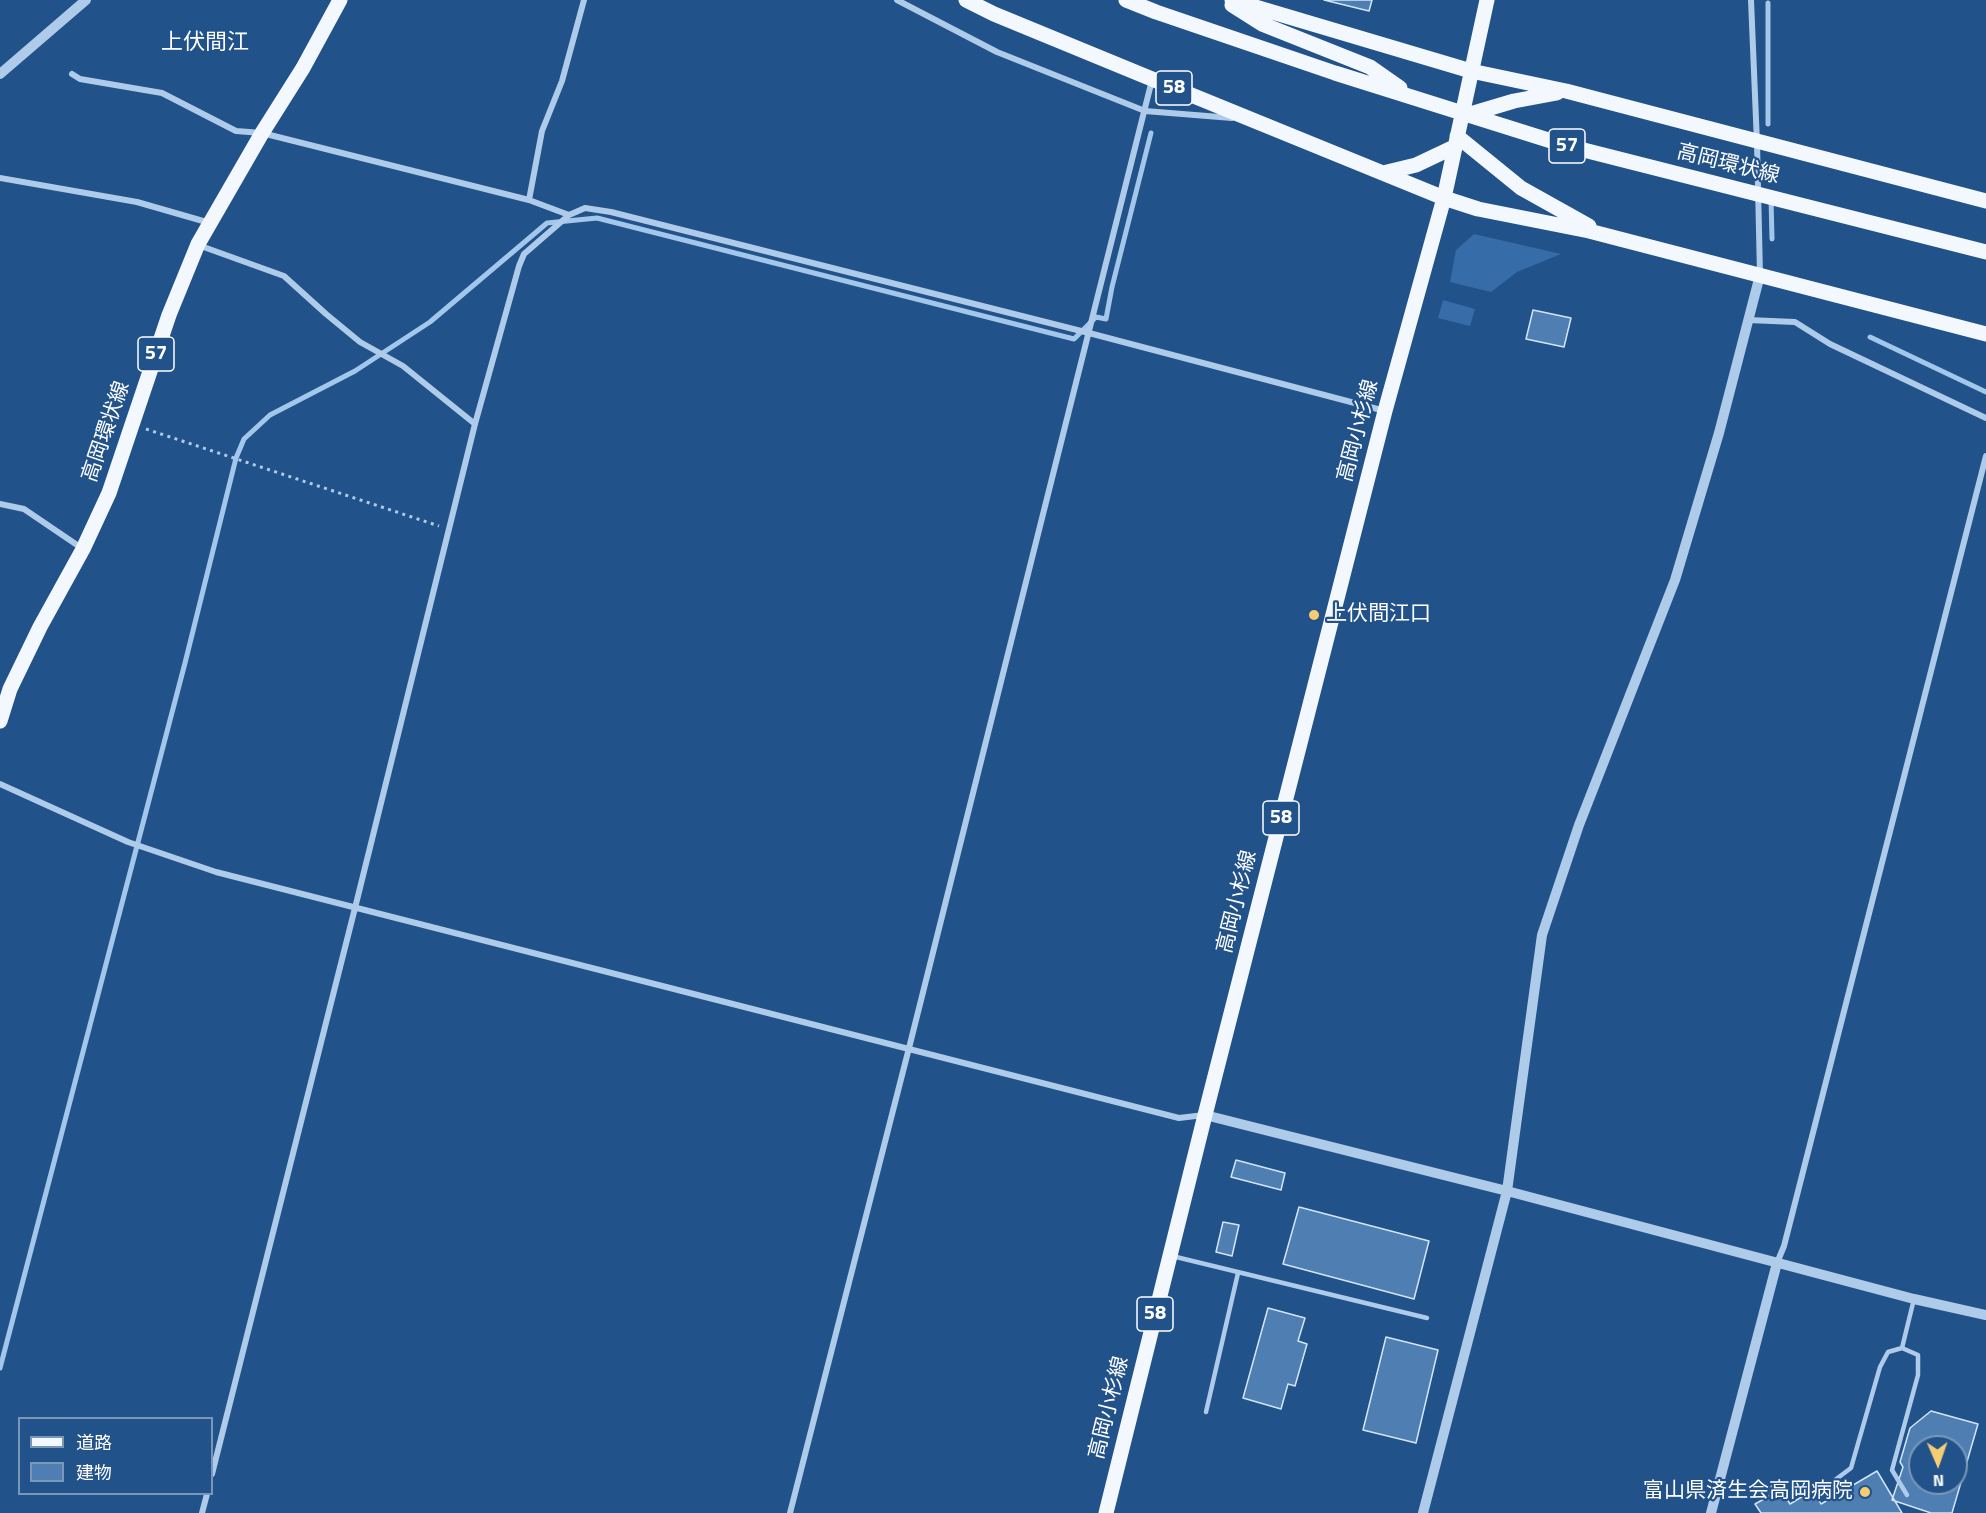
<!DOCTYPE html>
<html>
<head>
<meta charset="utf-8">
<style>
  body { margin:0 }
  #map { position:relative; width:1986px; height:1513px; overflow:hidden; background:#22528a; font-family:"Titillium Web","Noto Sans JP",sans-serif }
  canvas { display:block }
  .legend { position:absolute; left:18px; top:1417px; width:195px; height:78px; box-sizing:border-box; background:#22528a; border:2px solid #7a97b9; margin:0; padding:8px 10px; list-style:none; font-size:18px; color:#fff }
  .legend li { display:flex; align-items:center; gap:12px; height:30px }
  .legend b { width:30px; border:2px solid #7a97b9 }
  .north { position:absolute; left:1908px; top:1435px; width:60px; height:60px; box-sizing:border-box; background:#22528a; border:2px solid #7a97b9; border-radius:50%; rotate:178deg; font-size:16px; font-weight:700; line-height:24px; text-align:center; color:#fff }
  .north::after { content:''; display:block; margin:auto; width:21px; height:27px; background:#f6cd71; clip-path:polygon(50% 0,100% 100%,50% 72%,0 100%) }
</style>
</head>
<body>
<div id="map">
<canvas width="1986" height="1513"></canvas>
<ul class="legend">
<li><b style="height:8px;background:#f3f7fe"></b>道路</li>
<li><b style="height:16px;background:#4f7eb3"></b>建物</li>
</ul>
<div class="north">N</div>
</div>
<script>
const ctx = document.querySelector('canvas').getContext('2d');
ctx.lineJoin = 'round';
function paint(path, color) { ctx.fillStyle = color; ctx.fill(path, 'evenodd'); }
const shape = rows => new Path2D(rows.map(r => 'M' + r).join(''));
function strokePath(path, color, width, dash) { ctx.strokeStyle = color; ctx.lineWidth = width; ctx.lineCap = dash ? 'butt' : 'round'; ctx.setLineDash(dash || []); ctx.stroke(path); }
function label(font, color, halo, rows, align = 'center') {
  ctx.font = font + ' "Titillium Web","Noto Sans JP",sans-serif'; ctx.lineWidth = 4.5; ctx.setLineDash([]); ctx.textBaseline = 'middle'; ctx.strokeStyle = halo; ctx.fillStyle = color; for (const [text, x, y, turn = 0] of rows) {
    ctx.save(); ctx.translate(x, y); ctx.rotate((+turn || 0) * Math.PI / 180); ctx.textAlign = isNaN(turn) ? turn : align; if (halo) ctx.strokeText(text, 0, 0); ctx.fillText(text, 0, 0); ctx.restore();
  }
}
paint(shape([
  [1474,234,1561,254,1517,272,1491,292,1450,282,1456,250],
  [1443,300,1475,309,1470,326,1438,318]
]), '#366ca7');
strokePath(shape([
  [1768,3,1768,124],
  [1771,198,1772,239],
  [1870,337,1986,392],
  [0,1368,185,663,236,458,244,439,270,415,355,371,430,322,547,223,597,218,1074,339,1096,317,1106,319,1112,287,1151,133]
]), '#a3c6eb', 5);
const building = shape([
  [1324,0,1372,0,1369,11,1324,0],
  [1533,310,1571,318,1564,347,1526,339,1533,310],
  [1236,1160,1285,1173,1281,1190,1231,1177,1236,1160],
  [1299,1207,1429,1241,1414,1299,1283,1264,1299,1207],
  [1223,1222,1239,1225,1232,1256,1216,1252,1223,1222],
  [1268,1308,1305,1318,1298,1341,1307,1344,1295,1386,1288,1384,1281,1409,1243,1398,1268,1308],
  [1386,1337,1438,1350,1416,1443,1363,1430,1386,1337],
  [1931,1411,1978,1424,1952,1513,1931,1513,1892,1500,1903,1467,1900,1462,1910,1428,1931,1411],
  [1920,1447,1956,1447,1956,1483,1920,1483,1920,1447],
  [1877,1471,1902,1513,1761,1513,1755,1504,1771,1495,1767,1489,1777,1483,1790,1504,1813,1490,1821,1504,1877,1471]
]);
paint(building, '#4f7eb3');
strokePath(building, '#d3e5f8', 1.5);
strokePath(shape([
  [146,429,439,526]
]), '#afcbea', 3, [3, 4.5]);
strokePath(shape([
  [1172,1256,1427,1318],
  [1902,1348,1914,1299],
  [1206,1412,1238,1273],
  [1835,1480,1851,1468,1880,1367,1888,1352,1902,1348,1918,1355,1918,1375,1892,1470,1907,1495]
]), '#afcbea', 4.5);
strokePath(shape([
  [897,0,997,52,1145,111,1232,118],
  [1751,0,1757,143,1760,275],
  [72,74,80,79,162,93,236,131,262,133,529,200,569,215],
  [0,178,137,202,210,223],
  [529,200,542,131,562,81,584,0],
  [198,245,284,276,326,314,360,342,403,366,475,424],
  [1748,320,1795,322,1830,344,1986,418],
  [0,504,24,509,83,549],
  [0,784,128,842,216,872,1179,1118,1204,1115],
  [1777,1263,1784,1246,1986,456],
  [212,1474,355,908,475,424,519,266,524,254,569,215,585,208,611,212,1089,333,1385,411],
  [202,1513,207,1494],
  [790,1513,909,1048,1152,80]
]), '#afcbea', 6);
strokePath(shape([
  [0,74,86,0],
  [1205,1115,1507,1191,1914,1299,1986,1315],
  [1423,1513,1507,1191,1542,935,1579,825,1675,580,1719,433,1760,275],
  [1711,1513,1777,1263]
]), '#afcbea', 10);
strokePath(shape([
  [966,0,994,14,1152,79,1444,198,1478,209,1589,231,1986,334],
  [1126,0,1156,12,1335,73,1564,145,1986,252],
  [1232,0,1471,71,1566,91,1986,201],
  [1232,5,1262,24,1370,67,1400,88],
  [1467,115,1514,101,1557,93],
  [1457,136,1521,188,1589,226],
  [1383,173,1416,165,1454,147],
  [0,721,10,689,40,627,83,549,109,493,169,315,198,244,262,133,303,68,340,0],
  [1106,1513,1205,1115,1385,411,1444,198,1487,0]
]), '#f3f7fe', 15);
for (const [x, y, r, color] of [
  [1314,615,6,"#f6cd71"],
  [1865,1492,6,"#f6cd71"]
]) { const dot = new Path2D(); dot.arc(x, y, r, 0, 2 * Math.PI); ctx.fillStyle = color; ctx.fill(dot); strokePath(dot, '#22528a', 2); }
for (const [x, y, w] of [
  [1174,88,36],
  [1567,146,36],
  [156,354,36],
  [1281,818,36],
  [1155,1314,36]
]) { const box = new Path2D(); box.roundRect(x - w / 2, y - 17, w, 34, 4.5); ctx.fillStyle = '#22528a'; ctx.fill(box); strokePath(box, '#fff', 1.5); }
label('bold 20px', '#fff', null, [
  ["58",1174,88],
  ["57",1567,146],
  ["57",156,354],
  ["58",1281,818],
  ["58",1155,1314]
]);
label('21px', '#fff', '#22528a', [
  ["高岡環状線",1728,165,14],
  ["高岡小杉線",1359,431,-75],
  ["高岡環状線",107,432,-71],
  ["高岡小杉線",1238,902,-76],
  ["高岡小杉線",1110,1408,-76]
]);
label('21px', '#fff', '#22528a', [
  ["上伏間江口",1326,615],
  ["富山県済生会高岡病院",1853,1492,"right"]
], 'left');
label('22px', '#fff', '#22528a', [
  ["上伏間江",205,44]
]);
</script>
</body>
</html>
